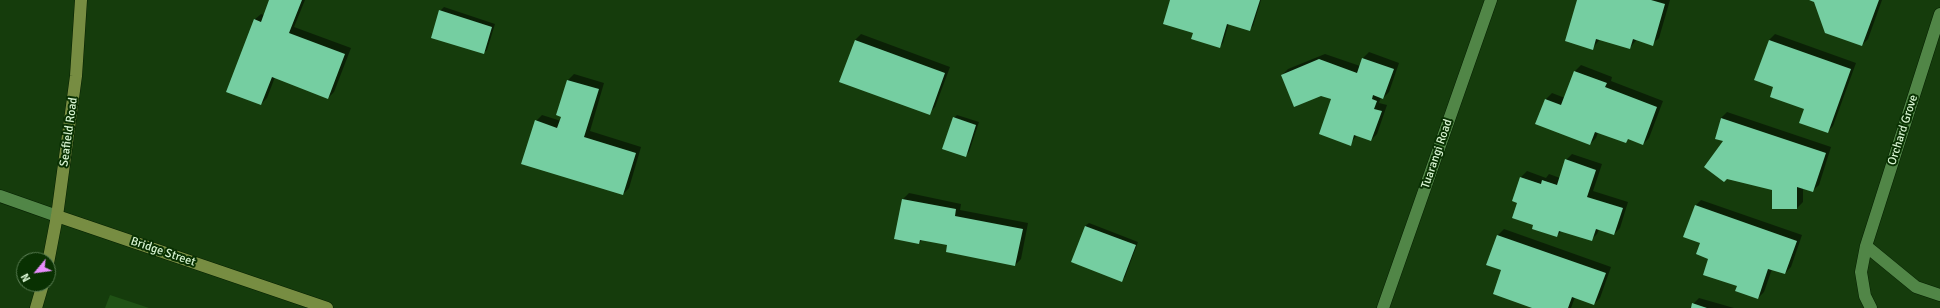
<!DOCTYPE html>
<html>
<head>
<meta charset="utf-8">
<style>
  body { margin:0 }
  #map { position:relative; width:1940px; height:308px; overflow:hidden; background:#153c0c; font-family:Signika,sans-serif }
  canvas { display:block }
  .north { position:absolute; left:16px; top:252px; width:40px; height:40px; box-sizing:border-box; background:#093102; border:1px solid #5c7f55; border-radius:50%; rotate:241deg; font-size:11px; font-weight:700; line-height:16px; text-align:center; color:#d8f4d2 }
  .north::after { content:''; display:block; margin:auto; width:14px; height:18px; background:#e98dfd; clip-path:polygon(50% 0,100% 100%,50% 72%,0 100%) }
</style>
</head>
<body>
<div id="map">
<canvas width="1940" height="308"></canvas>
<div class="north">N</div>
</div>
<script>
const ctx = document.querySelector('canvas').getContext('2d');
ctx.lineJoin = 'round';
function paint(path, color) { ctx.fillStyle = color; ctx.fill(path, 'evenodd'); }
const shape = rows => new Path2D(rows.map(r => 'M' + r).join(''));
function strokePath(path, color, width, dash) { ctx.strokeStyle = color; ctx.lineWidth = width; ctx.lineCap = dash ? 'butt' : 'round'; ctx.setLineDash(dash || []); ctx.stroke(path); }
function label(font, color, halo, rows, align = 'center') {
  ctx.font = font + ' Signika,sans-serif'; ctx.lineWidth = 4; ctx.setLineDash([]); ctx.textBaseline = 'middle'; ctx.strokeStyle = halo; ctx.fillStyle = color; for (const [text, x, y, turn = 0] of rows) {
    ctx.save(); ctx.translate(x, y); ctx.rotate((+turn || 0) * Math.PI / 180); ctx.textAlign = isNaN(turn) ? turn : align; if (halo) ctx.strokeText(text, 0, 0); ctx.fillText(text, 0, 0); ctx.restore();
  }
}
paint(shape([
  [110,295,149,308,105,308]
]), '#205215');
paint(shape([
  [270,0,305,0,294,27,351,48,334,92,328,98,275,77,267,98,261,104,254,20,261,14,264,15],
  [1171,0,1261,0,1253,26,1250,29,1229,23,1223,43,1220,46,1195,32],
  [1578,0,1670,0,1659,38,1652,44,1637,39,1630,48,1600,39,1593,48],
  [1812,0,1882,0,1868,39,1862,45],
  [444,7,495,24,487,50,483,53,440,11],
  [861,34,950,67,935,107,929,113,855,40],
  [1775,34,1856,63,1833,126,1827,132,1805,109,1774,87,1769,40],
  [1369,52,1399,63,1389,92,1383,98,1381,97,1379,103,1387,105,1377,134,1371,140,1357,135,1350,144,1332,98,1282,75,1288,69,1325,54,1360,66,1363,58],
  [1581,65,1612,77,1611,81,1663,101,1649,138,1643,144,1629,138,1625,142,1598,132,1596,138,1590,144,1537,123,1546,99,1552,93,1565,98,1575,71],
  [574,74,604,83,590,131,641,147,629,188,623,194,536,121,542,115,561,121,568,80],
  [1727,112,1831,147,1819,185,1812,191,1803,188,1803,202,1797,208,1773,189,1725,141,1716,138,1721,118],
  [957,115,979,122,969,152,966,155,954,118],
  [1572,154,1602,164,1593,191,1628,202,1620,228,1614,234,1599,229,1597,234,1591,240,1562,231,1556,236,1534,225,1518,202,1521,177,1527,171,1546,178,1549,174,1560,178,1566,160],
  [909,193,961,204,960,210,1028,223,1021,259,1015,265,948,244,923,239,919,243,895,239,903,199],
  [1701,200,1802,235,1791,267,1785,273,1772,269,1764,292,1758,298,1738,286,1710,258,1701,243,1695,206],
  [1089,223,1138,242,1125,277,1122,280,1085,226],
  [1504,229,1611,267,1600,298,1594,304,1575,297,1571,308,1535,308,1502,270,1487,265,1498,235],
  [1699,298,1734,308,1692,308,1693,304]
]), '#0007');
paint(shape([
  [269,0,302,0,289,33,345,54,328,99,272,77,261,105,226,92,254,19,261,22],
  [1170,0,1260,0,1250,31,1227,24,1220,48,1191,39,1193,33,1163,24],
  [1577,0,1651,0,1665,4,1653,46,1633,39,1630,49,1596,39,1593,50,1565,41],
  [1809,0,1879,0,1862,46,1825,33,1814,2],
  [439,10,492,27,484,54,431,38],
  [855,40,945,73,930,115,839,82],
  [1769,40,1851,69,1828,133,1799,123,1804,109,1770,97,1773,87,1754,80],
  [1362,58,1394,69,1383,99,1373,95,1372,99,1377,101,1374,109,1382,111,1371,141,1354,135,1351,146,1319,134,1331,99,1321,96,1294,107,1281,75,1319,59,1357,73],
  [1574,71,1607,83,1605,87,1657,107,1643,145,1628,139,1626,143,1595,132,1590,145,1535,124,1545,99,1561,105],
  [567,80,599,89,584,137,636,153,623,195,521,164,535,120,557,128,561,117,556,115],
  [953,117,976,125,966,157,942,149],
  [1721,118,1826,153,1813,192,1797,187,1797,209,1772,209,1772,190,1727,179,1724,182,1704,167,1723,141,1715,139],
  [1565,159,1596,170,1587,197,1623,208,1614,235,1596,229,1592,241,1559,231,1557,237,1532,229,1533,225,1512,218,1517,203,1512,201,1520,177,1541,184,1542,180,1557,185],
  [902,199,956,209,955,216,1023,229,1015,266,946,252,947,245,920,240,919,244,894,239],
  [1695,205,1797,241,1785,274,1768,269,1758,299,1735,291,1737,286,1703,275,1708,259,1696,254,1700,243,1683,237],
  [1085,226,1136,245,1122,282,1071,262],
  [1497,235,1606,273,1594,305,1572,297,1568,308,1532,308,1493,294,1501,270,1486,265],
  [1692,303,1707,308,1691,308]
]), '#75cea1');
const street = shape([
  [0,196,57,216],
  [1866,246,1916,287,1940,295],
  [1383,308,1491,0],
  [1871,308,1865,296,1861,272,1866,246,1940,14]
]);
const secondary = shape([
  [57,216,327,308],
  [48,263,57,216,76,76,81,0],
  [36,308,43,284]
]);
strokePath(street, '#062002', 13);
strokePath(secondary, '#062002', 13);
strokePath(street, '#518647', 12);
strokePath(secondary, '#778d42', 12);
label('12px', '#d8f4d2', '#093102', [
  ["Orchard Grove",1903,130,-72],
  ["Seafield Road",69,132,-82],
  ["Tuarangi Road",1437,154,-71],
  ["Bridge Street",163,252,19]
]);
</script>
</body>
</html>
